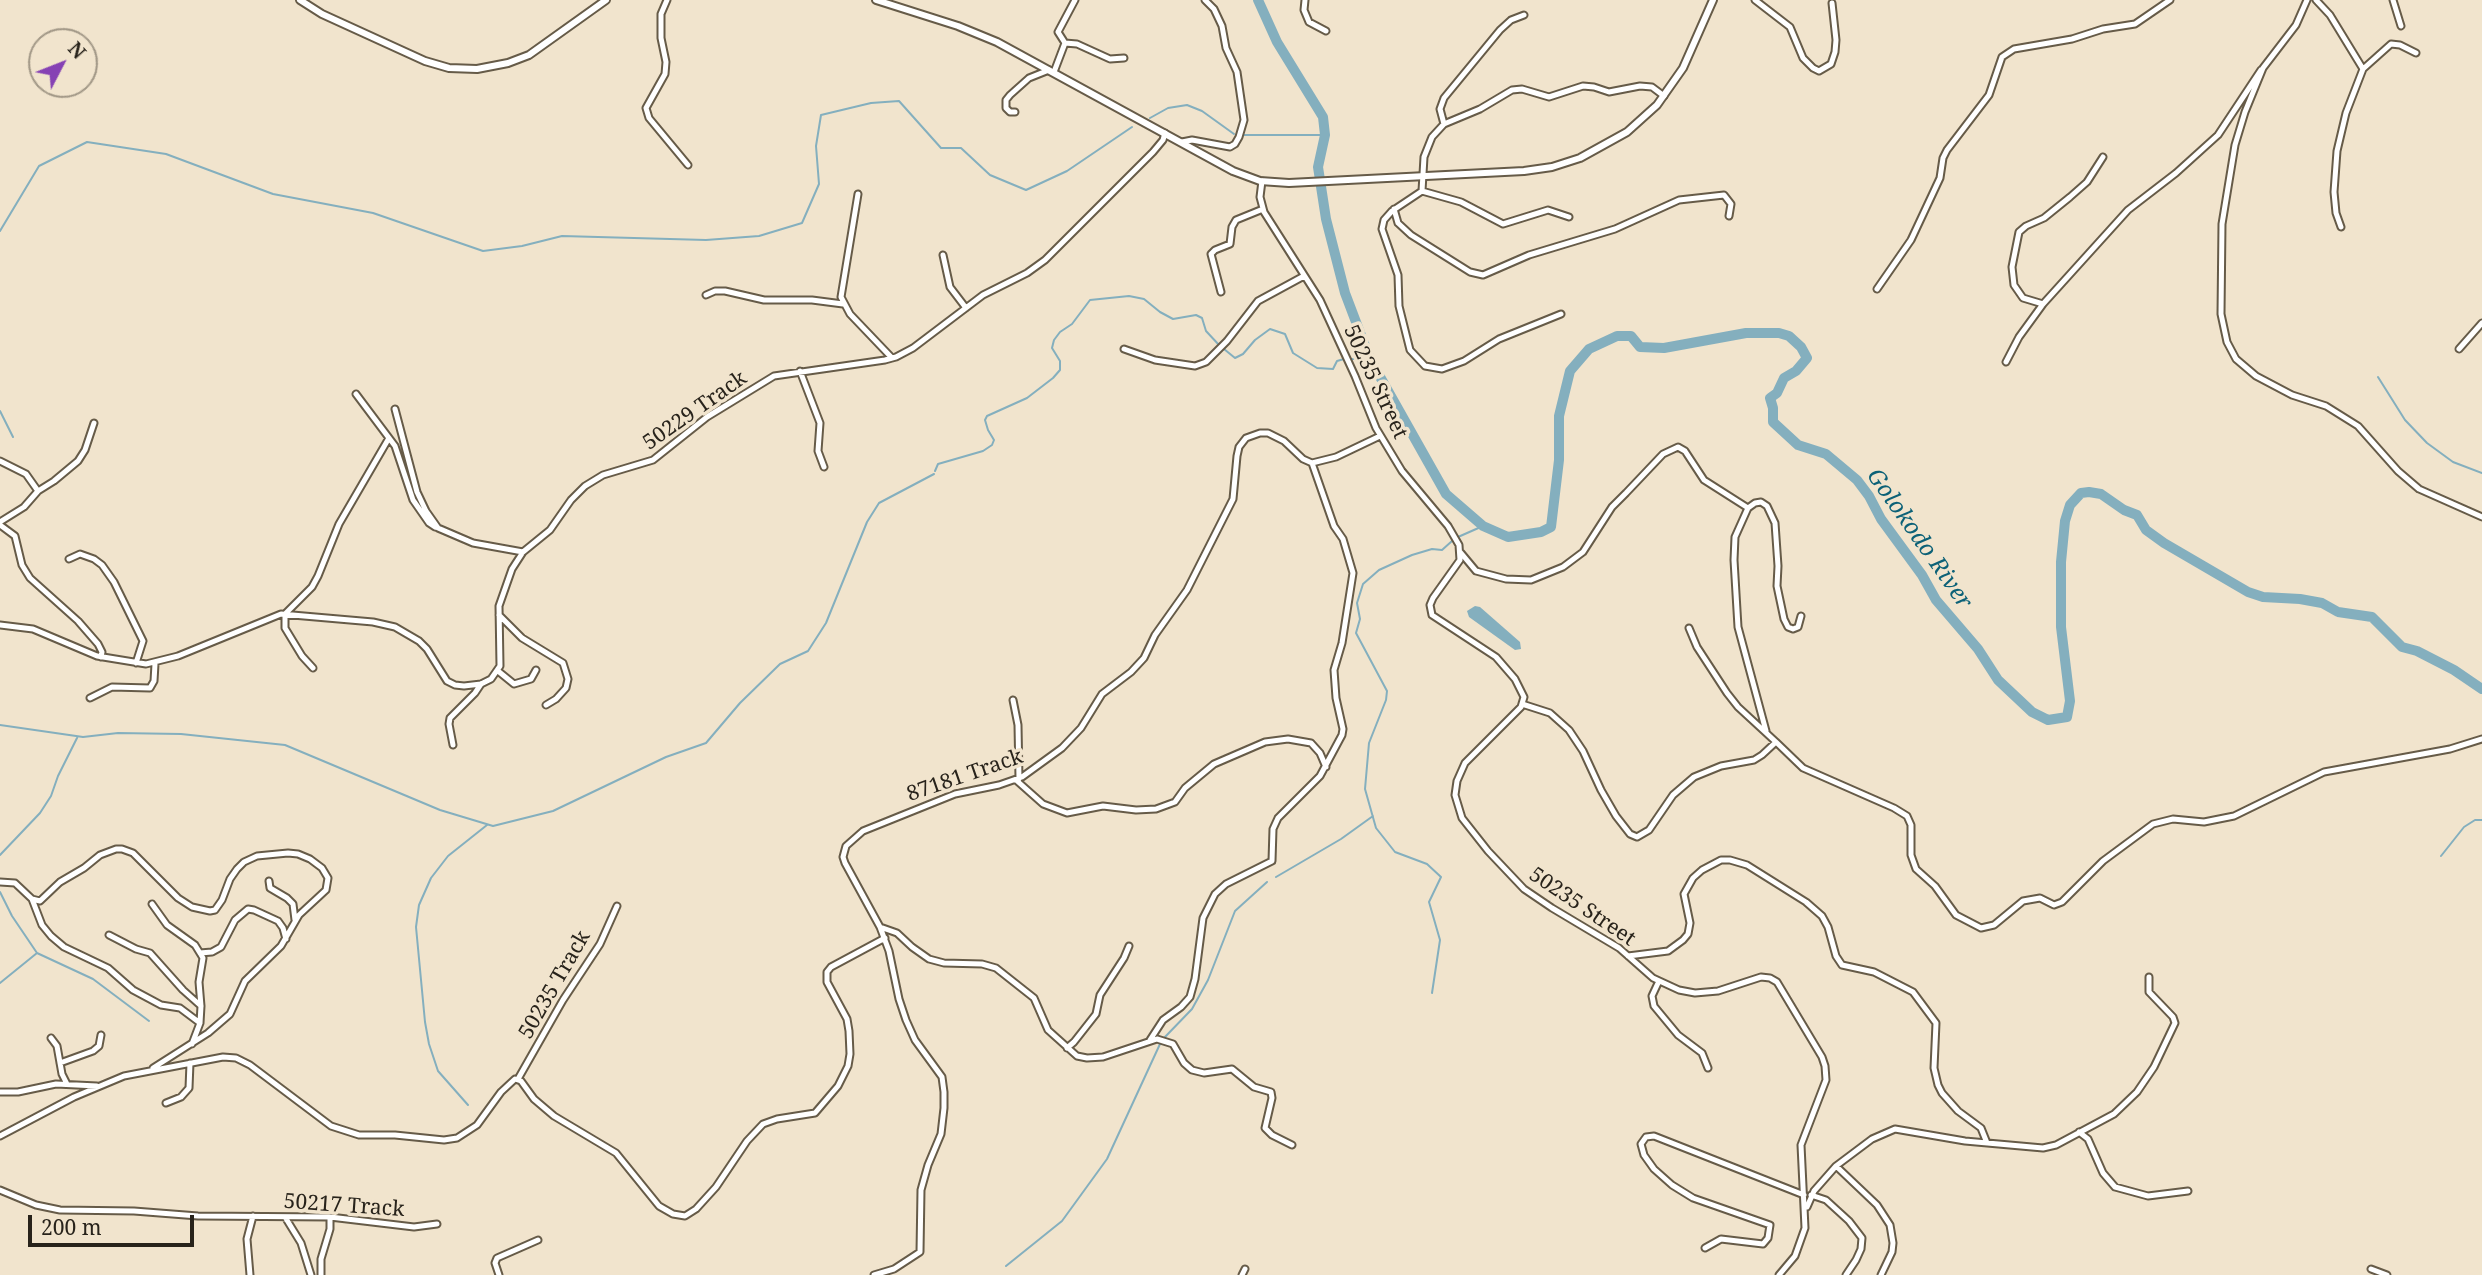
<!DOCTYPE html>
<html>
<head>
<meta charset="utf-8">
<style>
  body { margin:0 }
  #map { position:relative; width:2482px; height:1275px; overflow:hidden; background:#f1e4cd; font-family:"Noto Serif",serif }
  canvas { display:block }
  .north { position:absolute; left:28px; top:28px; width:70px; height:70px; box-sizing:border-box; background:#f1e4cd; border:2px solid #a19786; border-radius:50%; rotate:48deg; font-size:19px; font-weight:700; line-height:28px; text-align:center; color:#28231b }
  .north::after { content:''; display:block; margin:auto; width:24px; height:32px; background:#8641b4; clip-path:polygon(50% 0,100% 100%,50% 72%,0 100%) }
  .scale { position:absolute; left:28px; top:1215px; width:166px; height:32px; box-sizing:border-box; border:4px solid #28231b; border-top:0; padding-left:9px; font-size:21px; line-height:24px; white-space:nowrap; color:#28231b; -webkit-text-stroke:5px #f1e4cd; paint-order:stroke }
</style>
</head>
<body>
<div id="map">
<canvas width="2482" height="1275"></canvas>
<div class="north">N</div>
<div class="scale">200 m</div>
</div>
<script>
const ctx = document.querySelector('canvas').getContext('2d');
ctx.lineJoin = 'round';
function paint(path, color) { ctx.fillStyle = color; ctx.fill(path, 'evenodd'); }
const shape = rows => new Path2D(rows.map(r => 'M' + r).join(''));
function strokePath(path, color, width, dash) { ctx.strokeStyle = color; ctx.lineWidth = width; ctx.lineCap = dash ? 'butt' : 'round'; ctx.setLineDash(dash || []); ctx.stroke(path); }
function label(font, color, halo, rows, align = 'center') {
  ctx.font = font + ' "Noto Serif",serif'; ctx.lineWidth = 7; ctx.setLineDash([]); ctx.textBaseline = 'middle'; ctx.strokeStyle = halo; ctx.fillStyle = color; for (const [text, x, y, turn = 0] of rows) {
    ctx.save(); ctx.translate(x, y); ctx.rotate((+turn || 0) * Math.PI / 180); ctx.textAlign = isNaN(turn) ? turn : align; if (halo) ctx.strokeText(text, 0, 0); ctx.fillText(text, 0, 0); ctx.restore();
  }
}
paint(shape([
  [1475,606,1480,607,1520,642,1521,649,1515,650,1469,617,1467,611]
]), '#84afbe');
strokePath(shape([
  [1150,118,1168,108,1187,105,1202,111,1234,134],
  [1242,135,1325,135],
  [0,231,39,166,87,142,166,154,273,194,373,213,483,251,522,246,562,236,706,240,759,236,802,223,819,184,816,146,821,115,871,103,899,101,941,148,961,148,990,175,1026,190,1067,171,1132,127],
  [1224,349,1235,358,1243,354,1255,340,1270,329,1285,334,1293,353,1317,368,1333,369,1337,361,1344,359],
  [1351,359,1370,359],
  [2378,377,2405,420,2427,443,2453,462,2482,473],
  [0,411,13,437],
  [935,471,938,464,983,451,992,445,994,440,988,430,985,420,987,416,1027,398,1053,378,1060,370,1060,361,1052,348,1054,340,1060,332,1072,324,1090,300,1129,296,1144,299,1160,312,1173,319,1196,315,1202,318,1206,331,1219,345],
  [1458,537,1483,526],
  [0,725,83,737,118,733,181,734,285,745,440,810,493,826,553,811,666,757,706,743,740,703,780,664,808,651,826,623,867,522,879,503,934,474],
  [0,855,40,813,51,796,58,776,77,738],
  [2441,856,2464,827,2475,820,2482,820],
  [1276,877,1341,839,1373,816],
  [0,892,12,916,37,953,93,979,149,1021],
  [0,983,37,953],
  [1432,993,1440,940,1429,902,1441,877,1427,864,1395,852,1376,828,1365,789,1369,743,1386,700,1387,691,1356,633,1360,619,1357,603,1363,584,1379,570,1412,555,1432,549,1442,550,1452,541],
  [1164,1038,1192,1009,1208,980,1235,911,1267,882],
  [468,1105,438,1071,429,1044,425,1022,416,927,419,905,431,878,448,856,487,825],
  [1006,1266,1062,1221,1107,1159,1160,1044]
]), '#84afbe', 2);
strokePath(shape([
  [1258,0,1277,42,1323,117,1325,135,1318,167,1326,219,1345,293,1370,359,1446,494,1483,526,1508,537,1541,532,1551,527,1559,460,1559,416,1570,371,1589,349,1617,336,1631,336,1640,347,1664,348,1746,333,1779,333,1789,336,1801,347,1807,358,1796,371,1784,378,1777,393,1770,398,1773,408,1773,422,1798,445,1826,454,1857,480,1869,496,1881,519,1922,575,1936,600,1978,649,1998,680,2032,712,2048,720,2067,717,2070,701,2061,627,2061,562,2065,521,2070,505,2081,493,2089,492,2101,494,2124,510,2137,515,2146,530,2164,543,2248,592,2263,597,2300,599,2322,603,2338,612,2372,617,2402,647,2417,651,2454,670,2482,689]
]), '#84afbe', 10);
const minor = shape([
  [667,0,661,14,661,38,666,62,665,74,646,108,649,118,688,165],
  [1305,0,1304,10,1309,22,1326,31],
  [1755,0,1790,27,1803,58,1813,68,1819,71,1831,64,1835,52,1836,40,1832,3],
  [2307,0,2296,25,2263,68,2245,112,2235,145,2222,224,2221,314,2227,342,2236,359,2256,376,2292,395,2326,406,2358,426,2398,471,2419,489,2482,517],
  [2316,0,2330,15,2363,69,2346,113,2337,151,2334,192,2336,213,2341,227],
  [2393,0,2401,26],
  [1065,43,1058,32,1075,0],
  [2363,69,2391,44,2400,45,2416,53],
  [1054,72,1065,43,1077,44,1110,59,1124,58],
  [1015,112,1010,112,1006,108,1006,100,1010,95,1029,78,1049,70],
  [1444,124,1440,109,1444,98,1500,30,1511,20,1524,15],
  [1182,142,1192,140,1230,147,1235,144,1239,137,1244,120,1237,72,1226,48,1222,26,1214,9,1205,0],
  [1262,181,1260,197,1264,212,1320,300,1355,376,1376,428,1402,471,1448,526,1459,545,1460,560,1433,598,1430,605,1432,615,1496,657,1515,679,1524,697,1521,707,1465,763,1457,781,1455,795,1462,818,1488,851,1524,889,1552,908,1619,948,1653,978,1679,990,1695,993,1718,991,1761,977,1770,978,1777,982,1822,1057,1825,1066,1826,1080,1801,1145,1805,1228,1795,1256,1779,1275],
  [1422,191,1461,202,1503,224,1548,210,1569,217],
  [858,194,841,297,850,314,892,358],
  [1394,209,1398,223,1411,235,1470,272,1483,275,1529,255,1615,229,1679,200,1724,195,1731,204,1729,216],
  [943,255,950,287,966,308],
  [1877,289,1911,240,1940,178,1943,158,1947,150,1989,95,2002,57,2014,49,2072,39,2103,29,2135,24,2170,0],
  [1221,292,1211,254,1215,250,1230,244,1232,227,1236,220,1263,209],
  [706,295,715,291,725,291,764,300,812,300,843,304],
  [2043,304,2023,298,2014,285,2012,267,2019,232,2026,226,2044,218,2070,197,2087,182,2103,157],
  [1561,314,1499,339,1464,361,1442,369,1425,366,1410,350,1399,306,1398,275,1382,229,1384,220,1392,211,1422,191,1424,157,1432,137,1444,124,1480,109,1512,90,1522,89,1549,97,1583,86,1594,87,1609,92,1640,86,1652,87,1664,96],
  [1124,349,1155,360,1195,366,1206,362,1227,341,1258,301,1304,276],
  [2459,349,2482,323],
  [2006,362,2019,337,2043,304,2128,210,2176,173,2218,135,2261,70],
  [800,371,820,423,818,451,824,467],
  [356,394,395,446,413,500,429,523,435,527],
  [395,409,417,492,426,511,438,528,473,543,523,552],
  [0,461,26,474,38,491],
  [0,522,24,507,38,491,54,481,78,461,85,450,94,423],
  [0,525,15,536,22,565,30,578,78,621,98,644,102,652,101,657],
  [1461,553,1476,571,1506,579,1531,580,1563,567,1583,552,1612,507,1626,493,1663,454,1678,447,1685,451,1704,480,1748,508],
  [69,559,80,554,94,559,102,565,114,582,143,641,136,663],
  [499,615,522,638,563,663,568,679,566,688,556,699,546,705],
  [0,625,33,629,97,656,146,664,178,656,281,614,373,622,395,627,419,641,427,649,447,681,455,685,464,686,481,684,491,679,500,666,499,606,512,569,523,552,550,530,571,500,585,486,603,475,653,460,707,417,774,376,885,360,896,357,913,348,983,295,1027,273,1045,260,1153,152,1163,140,1165,133],
  [1689,628,1697,647,1727,693,1738,707,1776,742],
  [313,668,302,656,285,628,285,614,312,587,318,576,339,524,389,438],
  [498,671,514,684,531,679,536,670],
  [90,698,112,687,150,688,154,681,155,664],
  [1013,700,1018,725,1019,779],
  [1522,704,1550,713,1569,730,1583,751,1601,790,1616,816,1630,834,1637,837,1649,830,1673,795,1694,777,1721,766,1754,760,1762,755,1776,742,1803,768,1894,808,1907,816,1911,825,1911,855,1916,869,1935,886,1956,915,1981,928,1994,925,2023,901,2040,898,2054,905,2062,902,2103,861,2153,824,2173,819,2204,822,2234,816,2324,772,2450,749,2482,739],
  [1766,731,1738,627,1734,560,1735,537,1748,508,1755,503,1761,502,1767,506,1775,523,1778,566,1777,586,1784,619,1788,627,1793,629,1798,627,1801,616],
  [453,745,449,724,450,718,475,693,481,684],
  [1016,780,1043,804,1067,813,1103,806,1136,810,1156,809,1175,802,1185,788,1214,764,1265,742,1288,739,1311,743,1320,753,1326,767],
  [269,881,270,888,287,898,293,904,295,920],
  [0,882,15,883,32,899,40,901,60,882,84,868,100,855,116,849,122,849,133,853,178,898,192,907,210,911,215,910,222,900,230,879,237,869,244,862,257,856,288,853,298,854,310,859,322,868,328,878,326,890,299,915,281,946,245,981,230,1014,208,1033,153,1068],
  [32,899,42,925,51,936,64,947,108,968,133,990,161,1005,180,1008,200,1023],
  [152,904,167,925,195,945,203,958,199,982,201,1006,200,1023,192,1044],
  [880,927,897,933,912,947,929,959,944,963,982,964,996,968,1034,998,1048,1030,1077,1056,1087,1058,1103,1057,1157,1039,1173,1044,1184,1063,1192,1070,1204,1073,1232,1069,1254,1087,1271,1092,1272,1098,1265,1128,1272,1135,1292,1145],
  [109,935,136,949,150,953,183,990,201,1006],
  [200,953,212,952,221,947,235,920,248,909,254,910,278,921,283,928,286,939],
  [1628,956,1668,951,1683,940,1688,934,1690,923,1684,894,1693,878,1702,870,1721,860,1730,860,1747,865,1806,902,1822,916,1828,927,1836,956,1842,965,1874,972,1913,992,1936,1023,1934,1068,1938,1085,1942,1093,1958,1111,1981,1128,1987,1143],
  [1659,981,1652,996,1654,1006,1678,1035,1702,1053,1708,1068],
  [51,1038,57,1046,62,1074,67,1084],
  [1150,1040,1163,1020,1181,1007,1190,997,1195,979,1203,918,1215,894,1226,884,1272,861,1273,829,1278,818,1320,776,1342,735,1343,729,1336,698,1334,670,1342,643,1353,573,1343,539,1334,526,1312,463],
  [1067,1048,1074,1042,1096,1014,1100,995,1124,958,1129,946],
  [60,1063,93,1051,99,1046,101,1035],
  [518,1079,563,1000,600,944,617,906],
  [0,1092,18,1092,56,1084,97,1086],
  [166,1103,181,1097,189,1088,190,1063],
  [2079,1132,2088,1139,2103,1173,2115,1187,2148,1196,2188,1191],
  [0,1136,74,1097,124,1076,223,1057,236,1058,250,1065,331,1126,359,1135,395,1135,444,1140,457,1138,477,1125,501,1092,515,1079,521,1081,534,1099,554,1116,616,1153,659,1206,673,1214,685,1216,696,1209,716,1187,747,1141,763,1124,777,1119,815,1113,838,1086,848,1066,850,1054,849,1031,847,1019,827,982,827,972,831,967,885,938],
  [1836,1166,1877,1205,1890,1225,1893,1243,1892,1252,1881,1275],
  [0,1190,36,1205,60,1210,134,1211,198,1216,330,1217,414,1227,437,1224],
  [1811,1195,1826,1200,1849,1221,1862,1238,1861,1249,1856,1260,1846,1275],
  [1807,1207,1814,1191,1836,1166,1872,1139,1895,1129,1965,1141,2043,1148,2056,1145,2114,1114,2137,1092,2154,1067,2175,1023,2173,1017,2149,992,2149,977],
  [285,1217,301,1243,311,1275],
  [1705,1248,1721,1239,1763,1244,1768,1238,1770,1225,1693,1198,1672,1185,1654,1169,1644,1155,1641,1144,1646,1137,1654,1136,1804,1195],
  [2371,1269,2387,1275],
  [250,1275,247,1239,253,1216],
  [321,1275,321,1259,330,1229,330,1217],
  [499,1275,495,1263,497,1258,538,1240],
  [874,1275,894,1269,920,1252,921,1190,928,1165,941,1134,944,1108,944,1092,942,1077,915,1040,906,1020,899,999,889,951,880,927,845,863,843,857,846,846,863,831,955,794,999,785,1022,777,1062,748,1081,728,1102,694,1131,672,1144,658,1155,635,1187,590,1233,499,1237,456,1239,447,1246,438,1260,433,1268,433,1284,441,1303,459,1312,463,1336,457,1380,436],
  [1242,1275,1245,1269]
]);
const tertiary = shape([
  [300,0,322,14,425,61,449,68,477,69,508,63,529,55,606,0],
  [876,0,958,26,997,42,1233,171,1260,181,1289,183,1524,171,1552,167,1580,158,1627,132,1657,105,1683,68,1713,0]
]);
strokePath(minor, '#665b48', 9);
strokePath(tertiary, '#665b48', 10);
strokePath(minor, '#fff', 5);
strokePath(tertiary, '#fff', 6);
label('21px', '#28231b', '#f1e4cd', [
  ["50235 Street",1375,382,65],
  ["50229 Track",695,411,-35],
  ["87181 Track",965,776,-19],
  ["50235 Street",1582,907,34],
  ["50235 Track",555,985,-60],
  ["50217 Track",344,1206,4]
]);
label('italic 23px', '#0c6177', '#f1e4cd', [
  ["Golokodo River",1919,539,55]
]);
</script>
</body>
</html>
